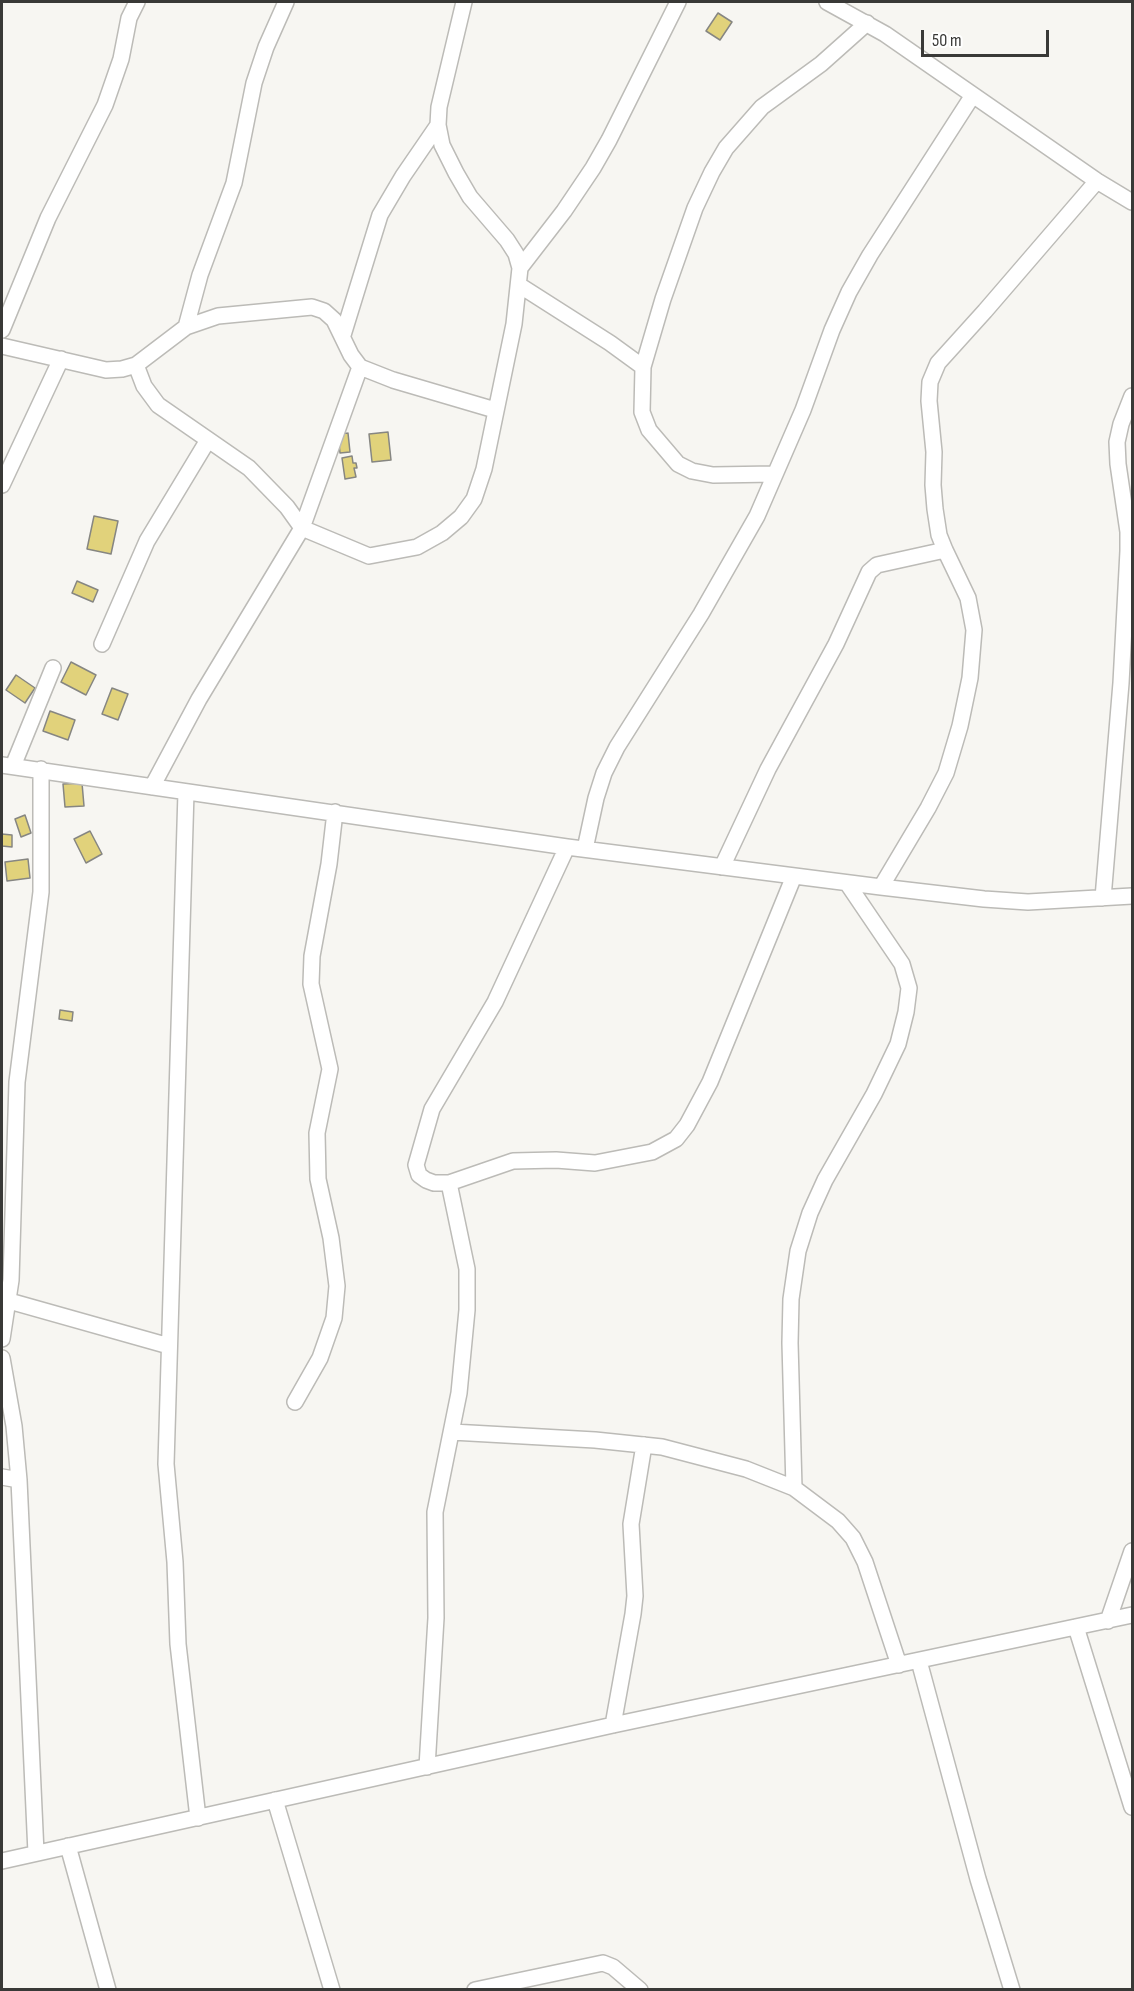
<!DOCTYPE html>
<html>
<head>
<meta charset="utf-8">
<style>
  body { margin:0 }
  #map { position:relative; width:1134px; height:1991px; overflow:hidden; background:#f7f6f2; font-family:"Sofia Sans Condensed",sans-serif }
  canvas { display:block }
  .frame { position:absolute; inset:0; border:3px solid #393937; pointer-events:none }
  .scale { position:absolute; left:921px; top:30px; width:128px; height:27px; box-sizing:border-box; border:3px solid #393937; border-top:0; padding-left:8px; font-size:18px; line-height:21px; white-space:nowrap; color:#393937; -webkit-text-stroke:4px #fff; paint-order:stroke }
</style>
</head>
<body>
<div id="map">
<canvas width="1134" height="1991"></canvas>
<div class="frame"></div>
<div class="scale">50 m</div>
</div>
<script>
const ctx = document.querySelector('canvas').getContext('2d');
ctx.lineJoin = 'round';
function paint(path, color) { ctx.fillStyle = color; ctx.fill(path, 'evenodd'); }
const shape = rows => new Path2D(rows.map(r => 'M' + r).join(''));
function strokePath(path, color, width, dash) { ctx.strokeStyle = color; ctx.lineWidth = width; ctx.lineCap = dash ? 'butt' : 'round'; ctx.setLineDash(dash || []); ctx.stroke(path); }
const building = shape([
  [718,13,732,22,720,40,706,31,718,13],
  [388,432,391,460,372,462,369,434,388,432],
  [348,433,350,452,340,453,338,434,348,433],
  [352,456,353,463,356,463,357,468,354,468,356,477,345,479,342,458,352,456],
  [94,516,118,521,111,554,87,549,94,516],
  [77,581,98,590,93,602,72,593,77,581],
  [71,662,96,675,86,695,61,682,71,662],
  [16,675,35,688,25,703,6,690,16,675],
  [112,688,128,694,118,720,102,714,112,688],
  [50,711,75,720,68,740,43,731,50,711],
  [82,783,84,806,65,807,63,784,82,783],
  [25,815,31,833,21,837,15,819,25,815],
  [90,831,102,854,86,863,74,839,90,831],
  [2,834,12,835,12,847,2,846,2,834],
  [28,859,30,878,7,881,5,862,28,859],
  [60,1010,73,1012,72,1021,59,1019,60,1010]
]);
paint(building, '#e1d27b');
strokePath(building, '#868682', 1.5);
const minor = shape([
  [827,2,885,34,1097,181,1132,202],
  [520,268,564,211,593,168,609,140,678,2],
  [519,285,610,343,643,367],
  [186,327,200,275,234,183,254,83,266,47,286,2],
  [2,330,48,218,105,105,121,59,129,18,137,2],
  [343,335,380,215,403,176,438,125],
  [2,346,106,370,122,369,136,365,186,327,218,316,312,307,324,311,334,320,351,355,360,367,393,380,495,410],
  [136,365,144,386,158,405,249,468,287,507,302,528,369,556,417,547,442,533,461,517,474,499,484,469,514,324,520,268,516,254,507,240,470,197,456,173,442,145,438,125,439,107,464,2],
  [775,474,713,475,692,471,678,464,649,430,642,412,643,367,663,299,695,208,712,172,726,148,762,107,821,64,867,23],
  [2,485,61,359],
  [102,644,147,541,208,440],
  [2,765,567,847,881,887,984,899,1028,902,1132,896],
  [13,766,53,668],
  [152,787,199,699,302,528,360,367],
  [186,792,166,1464,175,1562,178,1644,198,1818],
  [567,847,495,1002,432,1109,416,1165,419,1175,426,1180,434,1183,449,1183,513,1161,556,1160,595,1163,652,1152,676,1139,687,1125,710,1082,794,876],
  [585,849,596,798,604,773,617,747,701,614,757,516,803,410,832,330,849,292,870,255,973,95],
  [722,867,768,769,836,644,869,572,877,565,945,550],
  [881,887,928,808,946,773,960,726,970,678,974,630,968,598,945,550,939,535,935,509,933,485,934,452,929,401,930,382,938,363,985,311,1097,181],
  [1103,898,1121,683,1128,551,1128,532,1118,464,1117,442,1121,424,1132,396],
  [2,1299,169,1346],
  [2,1339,11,1280,17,1082,41,892,41,769],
  [2,1358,14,1426,19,1480,36,1853],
  [295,1402,320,1358,334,1318,337,1286,331,1238,318,1179,317,1133,330,1069,311,984,312,956,329,864,335,812],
  [452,1432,595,1440,662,1447,746,1469,794,1488,838,1521,853,1538,865,1562,899,1665],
  [2,1477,19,1480],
  [794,1488,790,1343,791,1299,798,1251,810,1213,825,1180,874,1094,898,1044,906,1012,909,988,902,964,847,883],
  [1108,1621,1132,1551],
  [1076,1627,1132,1807],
  [919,1661,978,1879,1012,1990],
  [613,1725,633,1614,635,1596,631,1524,644,1445],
  [427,1767,436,1618,435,1512,459,1393,467,1310,467,1269,449,1183],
  [275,1800,332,1990],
  [68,1846,108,1990],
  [2,1861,613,1725,1132,1615],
  [475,1990,603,1963,613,1967,640,1990]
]);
strokePath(minor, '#bcbbb7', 18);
strokePath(minor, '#fff', 15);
</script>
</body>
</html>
